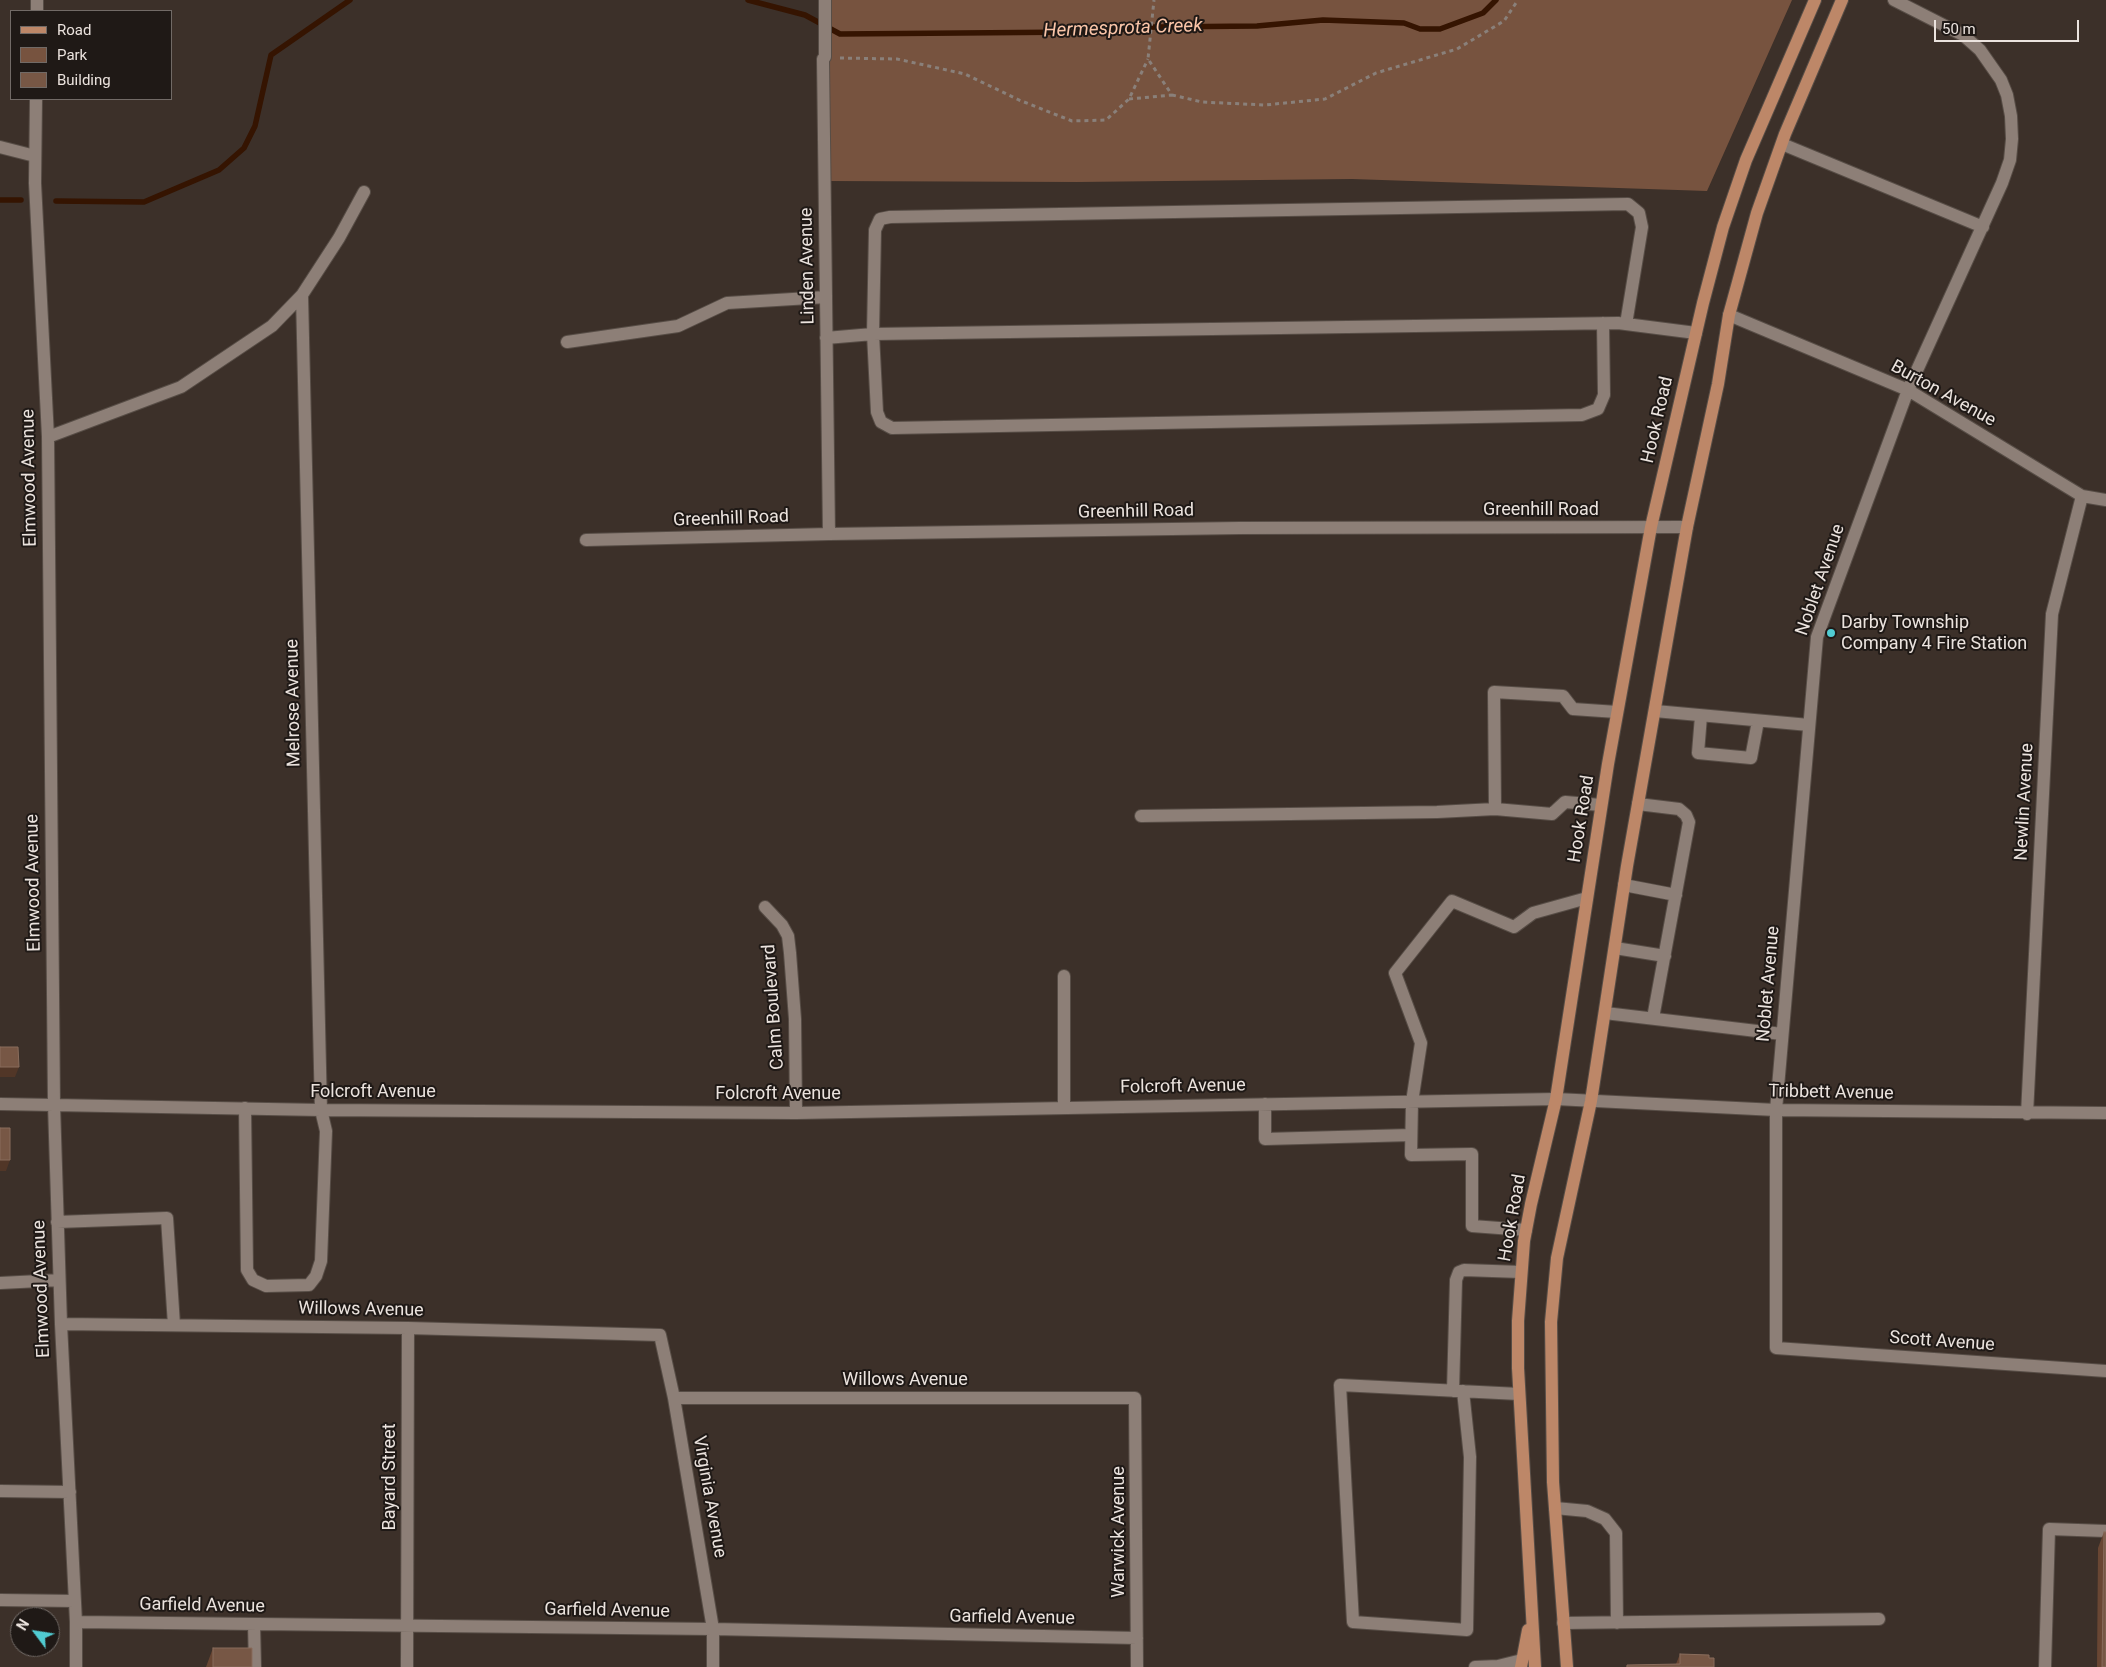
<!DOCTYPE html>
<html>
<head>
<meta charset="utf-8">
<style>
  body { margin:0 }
  #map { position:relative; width:2106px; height:1667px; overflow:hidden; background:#3c3029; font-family:Roboto,sans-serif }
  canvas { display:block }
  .legend { position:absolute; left:10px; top:10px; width:162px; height:90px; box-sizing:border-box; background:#1f1916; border:1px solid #716a66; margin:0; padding:6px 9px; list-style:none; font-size:15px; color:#ebe3de }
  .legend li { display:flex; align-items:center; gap:10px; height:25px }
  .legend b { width:25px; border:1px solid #716a66 }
  .north { position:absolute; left:10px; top:1607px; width:50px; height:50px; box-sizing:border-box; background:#1f1916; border:1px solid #716a66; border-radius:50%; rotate:301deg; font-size:14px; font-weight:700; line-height:20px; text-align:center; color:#ebe3de }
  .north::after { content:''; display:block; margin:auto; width:18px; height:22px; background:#51ccd2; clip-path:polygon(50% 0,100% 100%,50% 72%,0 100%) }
  .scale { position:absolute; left:1934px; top:20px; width:145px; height:22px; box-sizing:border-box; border:2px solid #ebe3de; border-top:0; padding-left:6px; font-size:15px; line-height:18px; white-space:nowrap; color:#ebe3de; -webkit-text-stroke:4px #1f1916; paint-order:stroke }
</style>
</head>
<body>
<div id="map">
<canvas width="2106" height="1667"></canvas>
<ul class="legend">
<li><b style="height:6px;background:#bd8768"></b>Road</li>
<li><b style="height:14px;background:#77533f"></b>Park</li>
<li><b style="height:14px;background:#775745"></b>Building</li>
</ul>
<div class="north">N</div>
<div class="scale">50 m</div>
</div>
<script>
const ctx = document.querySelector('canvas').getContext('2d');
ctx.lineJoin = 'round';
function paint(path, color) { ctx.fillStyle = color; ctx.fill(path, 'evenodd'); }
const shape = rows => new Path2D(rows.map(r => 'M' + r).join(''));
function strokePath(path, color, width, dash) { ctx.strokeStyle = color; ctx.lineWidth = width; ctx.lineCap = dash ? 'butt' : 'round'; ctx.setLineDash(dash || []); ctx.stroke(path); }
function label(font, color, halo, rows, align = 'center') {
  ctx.font = font + ' Roboto,sans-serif'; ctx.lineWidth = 4; ctx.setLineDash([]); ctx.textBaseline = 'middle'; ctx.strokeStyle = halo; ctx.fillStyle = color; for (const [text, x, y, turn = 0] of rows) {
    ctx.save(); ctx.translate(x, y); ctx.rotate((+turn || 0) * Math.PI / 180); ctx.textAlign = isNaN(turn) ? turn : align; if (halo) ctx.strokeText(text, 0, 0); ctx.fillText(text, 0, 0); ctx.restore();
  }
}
paint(shape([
  [825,0,1792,0,1707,191,1352,179,1077,182,824,181]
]), '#77533f');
strokePath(shape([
  [748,0,805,15,840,34,1080,32,1155,27,1257,26,1323,20,1404,23,1420,29,1440,29,1483,13,1496,0],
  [0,200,21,200],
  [56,201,144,202,219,170,244,148,255,126,271,55,350,0]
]), '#351401', 5.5);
const minor = shape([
  [825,0,825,57,823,59,829,534],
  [1894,0,1963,35,1980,50,2001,80,2007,95,2011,116,2012,139,2010,160,2002,183,1908,390,1817,637,1776,1110,1776,1348,2106,1371],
  [37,11,37,0],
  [36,99,35,183,48,437,54,1105,61,1324,76,1622,76,1667],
  [1782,144,1983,227],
  [0,147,35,156],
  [1729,315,1908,390,2082,496,2106,500],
  [1603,323,1604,395,1598,409,1582,415,892,428,881,422,877,412,873,334,875,230,880,219,890,217,1628,204,1639,213,1642,227,1626,324],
  [826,338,873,334,1618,323,1696,333],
  [567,342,678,326,727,303,826,297],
  [48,437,181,387,272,326,302,295,339,238,364,192],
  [586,540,829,534,1240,528,1687,527],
  [1655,711,1809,725],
  [1701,716,1698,753,1751,758,1758,721],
  [1638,804,1679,809,1686,815,1689,822,1653,1018],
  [1601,805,1565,802,1552,814,1495,809,1494,692,1563,696,1573,709,1617,712],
  [1141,816,1437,812,1495,809],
  [1624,885,1676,895],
  [765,907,782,925,788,936,790,953,795,1019,796,1113],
  [1615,948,1665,956],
  [1064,976,1064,1106],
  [1605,1013,1782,1034],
  [0,1104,321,1110,796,1113,1556,1099,1776,1110,2106,1113],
  [1265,1104,1265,1139,1411,1135],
  [245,1108,247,1270,253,1280,266,1286,309,1285,316,1276,321,1261,326,1131,321,1110,302,295],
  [2027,1114,2052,614,2082,496],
  [57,1222,167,1218,174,1325],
  [1526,1230,1472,1226,1472,1154,1411,1155,1412,1102,1421,1043,1395,973,1452,901,1514,927,1533,913,1587,898],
  [0,1283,59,1280],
  [61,1324,408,1328,660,1335,674,1398,713,1629,713,1667],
  [1453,1391,1456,1280,1459,1272,1464,1270,1521,1272],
  [1463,1391,1470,1457,1467,1630,1353,1622,1340,1385,1519,1394],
  [674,1398,1135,1398,1137,1667],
  [0,1491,70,1492],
  [1555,1508,1587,1511,1605,1519,1616,1533,1617,1623],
  [0,1600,75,1601],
  [76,1622,713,1629,1137,1638],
  [1563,1623,1879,1619],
  [254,1624,255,1667],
  [407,1667,408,1328],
  [1475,1667,1498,1666,1522,1660],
  [2045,1667,2049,1529,2106,1531]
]);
const major = shape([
  [1521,1667,1528,1630],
  [1535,1667,1518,1368,1518,1321,1524,1241,1531,1204,1556,1099,1608,764,1651,527,1703,303,1723,227,1746,160,1815,0],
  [1567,1667,1553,1482,1551,1322,1557,1258,1591,1101,1627,866,1687,527,1718,384,1729,315,1757,213,1785,134,1842,0]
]);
strokePath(minor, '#574d46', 14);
strokePath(major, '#574d46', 14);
strokePath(shape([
  [840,58,897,59,965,74,1019,100,1072,121,1106,120,1129,99,1148,59],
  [1172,95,1202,102,1265,105,1325,99,1376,73,1457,49,1504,21,1518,0],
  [1129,99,1172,95,1148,59,1154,0]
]), '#8a807a', 3, [4, 4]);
strokePath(minor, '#8d7f77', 12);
strokePath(major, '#bd8768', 12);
paint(shape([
  [2104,1532,2106,1667,2097,1667,2098,1548],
  [213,1648,252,1667,206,1667],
  [1680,1654,1709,1658,1714,1667,1626,1667,1627,1665,1676,1664]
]), '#694633');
paint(shape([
  [0,1067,19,1067,15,1077,0,1077],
  [0,1160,10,1160,6,1171,0,1171]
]), '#513627');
const building = shape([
  [0,1047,18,1047,19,1067,0,1067,0,1047],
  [0,1128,10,1128,10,1160,0,1160,0,1128],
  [2104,1532,2106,1532,2106,1667,2102,1667,2104,1532],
  [213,1648,252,1648,252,1667,213,1667,213,1648],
  [1680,1654,1709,1655,1709,1658,1714,1658,1714,1667,1627,1667,1627,1665,1680,1664,1680,1654]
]);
paint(building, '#775745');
strokePath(building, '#896d5d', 1);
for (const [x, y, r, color] of [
  [1831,633,5,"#51ccd2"]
]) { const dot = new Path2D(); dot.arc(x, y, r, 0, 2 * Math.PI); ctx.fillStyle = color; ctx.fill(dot); strokePath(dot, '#1f1916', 2); }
label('18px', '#ebe3de', '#1f1916', [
  ["Linden Avenue",808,266,-91],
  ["Burton Avenue",1943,394,29],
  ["Hook Road",1658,420,-77],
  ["Elmwood Avenue",30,478,-91],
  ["Greenhill Road",1541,510],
  ["Greenhill Road",1136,512,-1],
  ["Greenhill Road",731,519,-2],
  ["Noblet Avenue",1821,580,-71],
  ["Melrose Avenue",294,703,-91],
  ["Newlin Avenue",2025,802,-87],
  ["Hook Road",1582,819,-81],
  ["Elmwood Avenue",34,883,-91],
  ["Noblet Avenue",1769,984,-85],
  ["Calm Boulevard",774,1007,-94],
  ["Folcroft Avenue",1183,1087,-1],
  ["Folcroft Avenue",373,1092],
  ["Tribbett Avenue",1831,1093,1],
  ["Folcroft Avenue",778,1094],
  ["Hook Road",1513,1218,-80],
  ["Elmwood Avenue",42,1289,-92],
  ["Willows Avenue",361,1310,1],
  ["Scott Avenue",1942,1342,4],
  ["Willows Avenue",905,1380],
  ["Bayard Street",390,1477,-90],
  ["Virginia Avenue",709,1497,80],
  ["Warwick Avenue",1119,1532,-90],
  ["Garfield Avenue",202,1606,1],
  ["Garfield Avenue",607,1611,1],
  ["Garfield Avenue",1012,1618,1]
]);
label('18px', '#ebe3de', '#1f1916', [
  ["Darby Township",1841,623],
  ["Company 4 Fire Station",1841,644]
], 'left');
label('italic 19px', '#fac5a8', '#1f1916', [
  ["Hermesprota Creek",1123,29,-2]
]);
</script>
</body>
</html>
